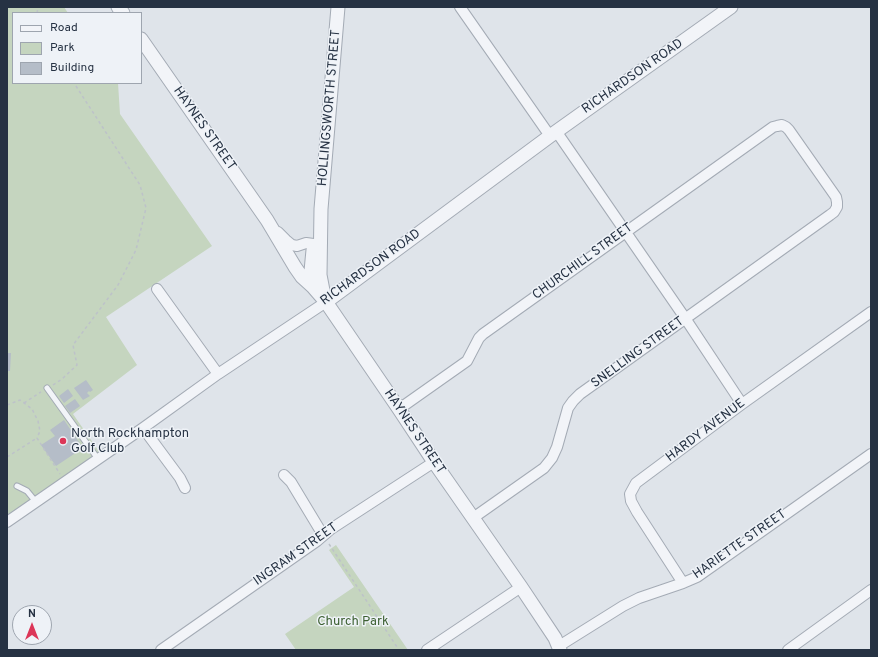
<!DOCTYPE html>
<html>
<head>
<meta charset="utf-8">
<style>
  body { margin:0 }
  #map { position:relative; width:878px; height:657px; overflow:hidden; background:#dfe4ea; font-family:Overpass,sans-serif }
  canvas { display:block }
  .frame { position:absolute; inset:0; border:8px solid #263243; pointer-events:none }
  .legend { position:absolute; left:12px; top:12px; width:130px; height:72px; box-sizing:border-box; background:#eef2f7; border:1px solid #9ea5af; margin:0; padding:5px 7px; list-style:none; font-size:12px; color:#263243 }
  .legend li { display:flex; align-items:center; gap:8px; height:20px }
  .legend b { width:20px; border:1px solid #9ea5af }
  .north { position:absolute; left:12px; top:605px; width:40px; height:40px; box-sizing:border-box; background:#eef2f7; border:1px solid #9ea5af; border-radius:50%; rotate:0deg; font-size:11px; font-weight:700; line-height:16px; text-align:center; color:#263243 }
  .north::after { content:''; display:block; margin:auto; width:14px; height:18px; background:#dc3658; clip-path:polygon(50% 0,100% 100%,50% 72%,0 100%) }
</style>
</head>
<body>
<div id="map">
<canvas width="878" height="657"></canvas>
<div class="frame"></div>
<ul class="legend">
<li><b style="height:5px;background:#f2f4f8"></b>Road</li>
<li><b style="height:11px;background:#c5d5bf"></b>Park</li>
<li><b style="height:11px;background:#b5bdc8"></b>Building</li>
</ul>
<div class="north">N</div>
</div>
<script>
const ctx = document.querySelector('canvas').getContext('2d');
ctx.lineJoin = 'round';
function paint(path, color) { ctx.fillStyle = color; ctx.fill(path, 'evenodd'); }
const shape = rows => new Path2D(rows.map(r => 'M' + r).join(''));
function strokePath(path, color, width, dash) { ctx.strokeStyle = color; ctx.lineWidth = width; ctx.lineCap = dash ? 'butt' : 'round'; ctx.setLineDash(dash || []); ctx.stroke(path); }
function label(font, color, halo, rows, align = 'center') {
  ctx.font = font + ' Overpass,sans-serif'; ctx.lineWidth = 3; ctx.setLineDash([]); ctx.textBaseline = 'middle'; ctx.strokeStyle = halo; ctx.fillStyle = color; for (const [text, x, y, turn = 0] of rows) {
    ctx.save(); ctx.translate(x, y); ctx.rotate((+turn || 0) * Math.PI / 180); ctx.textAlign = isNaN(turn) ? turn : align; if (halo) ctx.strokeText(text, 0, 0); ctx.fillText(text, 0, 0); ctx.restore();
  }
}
paint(shape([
  [7,7,64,7,68,13,13,13,13,83,118,83,120,114,212,246,106,317,137,365,73,414,100,453,7,518],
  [336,545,408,650,296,650,285,634,354,587,329,550]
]), '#c5d5bf');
paint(shape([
  [7,353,11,353,10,371,7,371],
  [86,380,93,390,90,392,89,391,87,393,90,396,83,400,74,388],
  [68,389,73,396,64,403,59,396],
  [75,399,80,406,70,413,65,406],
  [64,420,83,448,56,466,41,445,55,436,50,430]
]), '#b5bdc8');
const service = shape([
  [47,388,98,459],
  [17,486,27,491,36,502]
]);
const minor = shape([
  [460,7,550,136],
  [556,131,685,318,742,404],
  [278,232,286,240,292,245,297,246,306,243,321,245],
  [157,289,218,374],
  [399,409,467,361,479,338,483,334,773,127,777,126,782,125,786,127,789,130,836,197,837,202,837,207,834,212,830,215,580,394,573,401,568,408,557,447,552,458,544,468,473,518],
  [143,428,180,478,185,488],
  [284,475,291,482,323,535],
  [7,522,143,428,218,374,326,302],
  [683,583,637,512,631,501,630,494,636,483,742,404,871,312],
  [559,646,623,606,639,598,683,583,697,577,871,454],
  [161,650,317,541,331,529,434,462],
  [427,650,521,587],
  [788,650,871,590]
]);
const tertiary = shape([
  [118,7,123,13],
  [141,39,267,220,295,267,302,277,313,287,326,302,399,409,434,462,521,587,555,638,560,650],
  [313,287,311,271,313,250],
  [325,301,320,275,321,209,338,7],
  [326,302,550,136,731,7]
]);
strokePath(service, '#a4abb5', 7);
strokePath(minor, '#a4abb5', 12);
strokePath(tertiary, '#a4abb5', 15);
strokePath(shape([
  [37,13,38,7],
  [53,385,62,379,77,365,73,345,118,285,136,250,146,208,140,185,74,83],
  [24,403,41,392],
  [7,405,20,400,32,409,38,421,40,431,37,438,60,474],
  [7,457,37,438],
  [329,544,399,650]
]), '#bdc2c9', 1.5, [3, 3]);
strokePath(service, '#f2f4f8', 5);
strokePath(minor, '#f2f4f8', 10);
strokePath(tertiary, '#f2f4f8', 13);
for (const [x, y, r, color] of [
  [63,441,4,"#dc3658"]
]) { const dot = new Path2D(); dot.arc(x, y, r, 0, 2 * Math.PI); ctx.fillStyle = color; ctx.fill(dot); strokePath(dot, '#eef2f7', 1.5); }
label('13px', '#263243', '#eef2f7', [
  ["RICHARDSON ROAD",633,77,-35],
  ["HOLLINGSWORTH STREET",330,108,-85],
  ["HAYNES STREET",204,129,55],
  ["CHURCHILL STREET",583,262,-36],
  ["RICHARDSON ROAD",371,268,-36],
  ["SNELLING STREET",638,353,-36],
  ["HARDY AVENUE",706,431,-37],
  ["HAYNES STREET",414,432,56],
  ["HARIETTE STREET",740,545,-35],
  ["INGRAM STREET",296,555,-35]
]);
label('13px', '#263243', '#eef2f7', [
  ["North Rockhampton",71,434],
  ["Golf Club",71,449]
], 'left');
label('13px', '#3d6032', '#eef2f7', [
  ["Church Park",353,622]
]);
</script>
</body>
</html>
